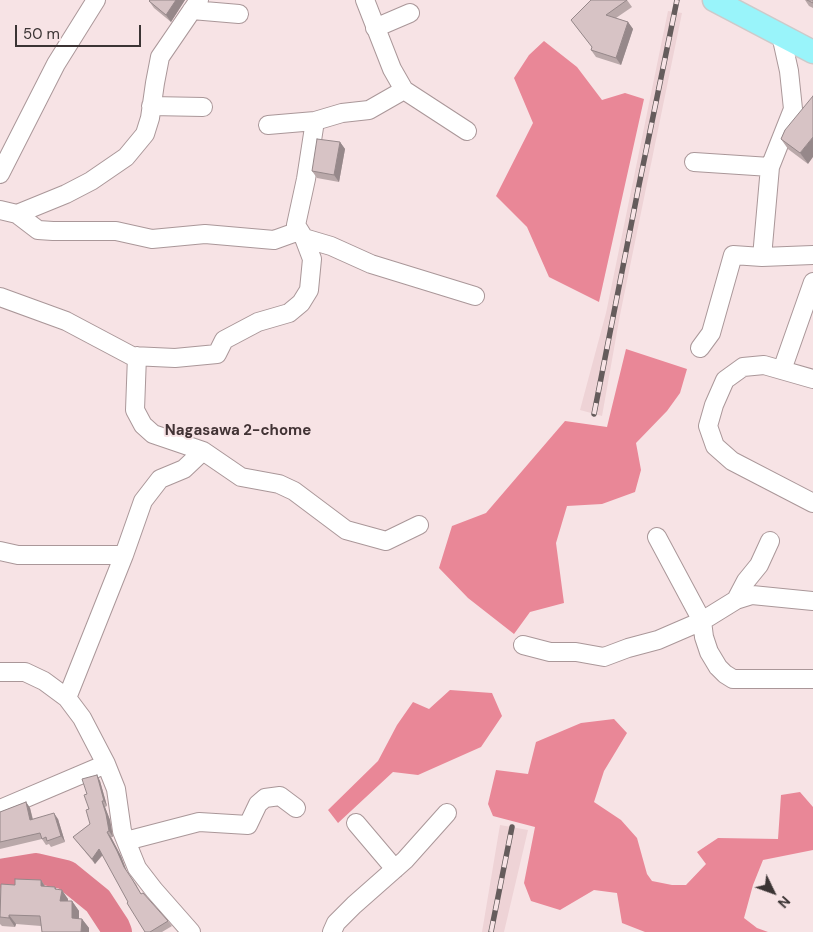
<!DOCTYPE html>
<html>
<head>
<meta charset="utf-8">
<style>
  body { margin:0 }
  #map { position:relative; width:813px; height:932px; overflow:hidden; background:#f7e3e5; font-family:"DM Sans",sans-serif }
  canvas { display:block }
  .north { position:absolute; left:748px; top:867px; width:50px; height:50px; -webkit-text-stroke:4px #f7e3e5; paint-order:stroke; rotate:132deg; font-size:14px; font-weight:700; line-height:20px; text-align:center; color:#3b3434 }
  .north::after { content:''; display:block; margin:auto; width:18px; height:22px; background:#3b3434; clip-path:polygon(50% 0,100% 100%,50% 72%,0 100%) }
  .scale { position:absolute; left:15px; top:25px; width:126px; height:22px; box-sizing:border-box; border:2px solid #3b3434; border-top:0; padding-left:6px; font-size:15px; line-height:18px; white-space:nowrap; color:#3b3434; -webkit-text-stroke:4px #f7e3e5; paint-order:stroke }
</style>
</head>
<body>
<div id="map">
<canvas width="813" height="932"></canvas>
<div class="north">N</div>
<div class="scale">50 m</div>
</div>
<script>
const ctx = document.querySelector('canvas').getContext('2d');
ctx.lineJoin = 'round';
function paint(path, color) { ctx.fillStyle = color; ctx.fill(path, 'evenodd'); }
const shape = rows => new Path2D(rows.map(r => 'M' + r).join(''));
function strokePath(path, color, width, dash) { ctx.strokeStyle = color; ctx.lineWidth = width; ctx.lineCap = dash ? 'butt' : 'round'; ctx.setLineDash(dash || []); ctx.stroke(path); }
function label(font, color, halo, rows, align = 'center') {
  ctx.font = font + ' "DM Sans",sans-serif'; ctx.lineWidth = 4; ctx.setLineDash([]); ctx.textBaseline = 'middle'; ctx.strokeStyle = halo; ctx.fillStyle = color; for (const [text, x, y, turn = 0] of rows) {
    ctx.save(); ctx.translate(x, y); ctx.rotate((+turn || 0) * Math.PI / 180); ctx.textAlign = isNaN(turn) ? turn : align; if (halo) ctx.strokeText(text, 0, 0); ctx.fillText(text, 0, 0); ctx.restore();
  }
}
paint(shape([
  [668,11,682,13,620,315,602,416,580,410,606,313],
  [500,825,528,830,504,932,482,932]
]), '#eed3d6');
paint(shape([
  [544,41,577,67,602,100,625,93,644,99,599,302,549,277,527,227,496,196,533,123,514,78,529,55],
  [626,349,687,369,680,393,667,411,636,443,641,470,635,492,602,504,567,506,556,543,564,603,530,612,514,634,468,598,439,568,452,526,486,513,565,421,607,427],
  [450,690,492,693,502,716,481,747,418,775,393,772,338,823,328,810,378,761,397,725,413,702,429,709],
  [614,719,627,733,604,771,594,802,621,820,637,838,647,874,652,881,672,885,686,885,706,864,697,852,718,838,778,839,781,795,800,792,813,807,813,850,763,860,753,885,744,918,757,928,768,932,645,932,622,923,617,893,594,890,560,910,531,901,524,883,535,827,493,816,488,804,496,770,528,774,536,742,581,723]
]), '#e98797');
strokePath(shape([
  [0,874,36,868,66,875,98,901,115,927,117,932]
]), '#df7e8e', 30);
const minor = shape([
  [365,0,392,69,404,90,467,131],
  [192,10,239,14],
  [375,28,410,13],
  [151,106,203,107],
  [268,125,315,121],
  [694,162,770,167],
  [0,174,56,64,96,0],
  [0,210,17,214,66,194,91,181,126,157,145,134,150,118,155,83,160,57,199,0],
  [17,214,38,230,53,231,116,231,152,239,205,234,274,240,299,231],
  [304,238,331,246,371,264,475,296],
  [762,257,770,167,793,109,789,71,781,35],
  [0,297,66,321,132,356,175,358,217,354,224,340,258,322,289,313,301,303,309,290,312,259,304,238,296,225,306,179,315,121,342,113,369,110,404,90],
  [700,348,711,333,733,255,762,257,813,255],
  [137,356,135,410,143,425,153,434,203,451,241,477,279,484,294,491,346,530,386,541,419,525],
  [782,370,813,282],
  [813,379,764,365,743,367,725,380,714,405,708,426,715,446,732,461,813,503],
  [657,537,702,621,704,637,709,652,718,667,725,674,733,679,813,679],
  [0,551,18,555,124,555],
  [736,600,746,581,759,565,770,541],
  [523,645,550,652,576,652,604,657,628,648,658,640,702,621,736,600,752,595,813,601],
  [0,672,25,672,44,681,67,698,82,718,106,764,116,789,122,831,137,868,154,890,191,932],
  [67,698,124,555,143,501,160,479,184,469,203,451],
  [0,809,106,764],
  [356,823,395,869],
  [126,841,199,822,248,825,258,804,265,798,280,796,296,808],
  [332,932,336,923,354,905,405,860,447,813]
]);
const major = shape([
  [714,0,813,52]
]);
strokePath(minor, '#aa9799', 20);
strokePath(major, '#cccaca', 25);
strokePath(minor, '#fff', 18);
strokePath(major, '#99f4fa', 22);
const rail = shape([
  [594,414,639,185,677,0],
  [491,932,512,827]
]);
strokePath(rail, '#655c5c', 5.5);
strokePath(rail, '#f7e3e5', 4, [11]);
paint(shape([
  [150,0,185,0,171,22,154,8,149,1],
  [627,0,632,7,616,18,628,22,633,29,621,65,596,57,591,50,592,47,571,20],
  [805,0,813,0,813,8,809,6],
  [785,130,808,164,788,149,781,139],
  [340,142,345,149,339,182,317,178,312,171],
  [97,775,100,781,107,806,105,807,110,820,113,837,111,837,121,856,127,872,136,884,141,894,168,921,172,926,162,932,145,932,103,855,95,864,73,837,90,824,87,794],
  [26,802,30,808,33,819,58,819,65,842,51,847,49,844,46,845,42,839,0,849,0,812],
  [41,880,45,886,57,890,68,899,68,901,72,901,79,911,79,919,82,919,89,928,89,932,42,932,41,926,16,924,15,927,2,926,0,924,0,888]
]), '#b9a8a9');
paint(shape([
  [176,0,185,0,171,22,166,15],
  [628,22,633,29,621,65,616,58],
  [813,137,813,157,808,164,800,153],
  [340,142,345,149,339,182,334,175],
  [97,775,100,781,107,806,104,801],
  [102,801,105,807,110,820,113,837,109,831],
  [26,802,30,808,34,826,30,820],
  [54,813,58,819,65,842,61,836],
  [107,832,111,837,121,856,127,872,124,867],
  [99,849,103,854,95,864,92,859],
  [41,880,47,890,41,886],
  [55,887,61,895,62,890,68,899,67,910,60,901,55,889],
  [72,901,79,911,79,927,72,918],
  [9,915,16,924,15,927,9,918],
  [82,919,89,928,89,932,81,932]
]), '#96888a');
const building = shape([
  [150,0,176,0,166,15,149,1,150,0],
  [591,0,627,0,606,15,628,22,616,58,591,50,592,47,571,20,591,0],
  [807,0,813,0,813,3,807,0],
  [813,96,813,137,800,153,781,139,785,130,813,96],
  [317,139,340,142,334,175,312,171,317,139],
  [97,775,104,801,102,801,106,814,109,831,107,832,117,851,124,867,132,879,141,894,143,893,168,921,150,932,145,932,127,903,128,902,99,849,92,859,73,837,90,824,86,810,89,809,84,795,87,794,82,779,97,775],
  [26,802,30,820,54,813,61,836,47,841,46,837,42,839,40,833,0,842,0,812,26,802],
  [15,879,41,880,41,886,55,887,55,889,62,890,60,901,72,901,72,918,82,919,81,932,42,932,40,916,9,915,9,918,0,917,1,884,15,885,15,879]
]);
paint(building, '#d7c3c5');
strokePath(building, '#96888a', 1);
label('bold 15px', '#423335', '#f7e3e5', [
  ["Nagasawa 2-chome",238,431]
]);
</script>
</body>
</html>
